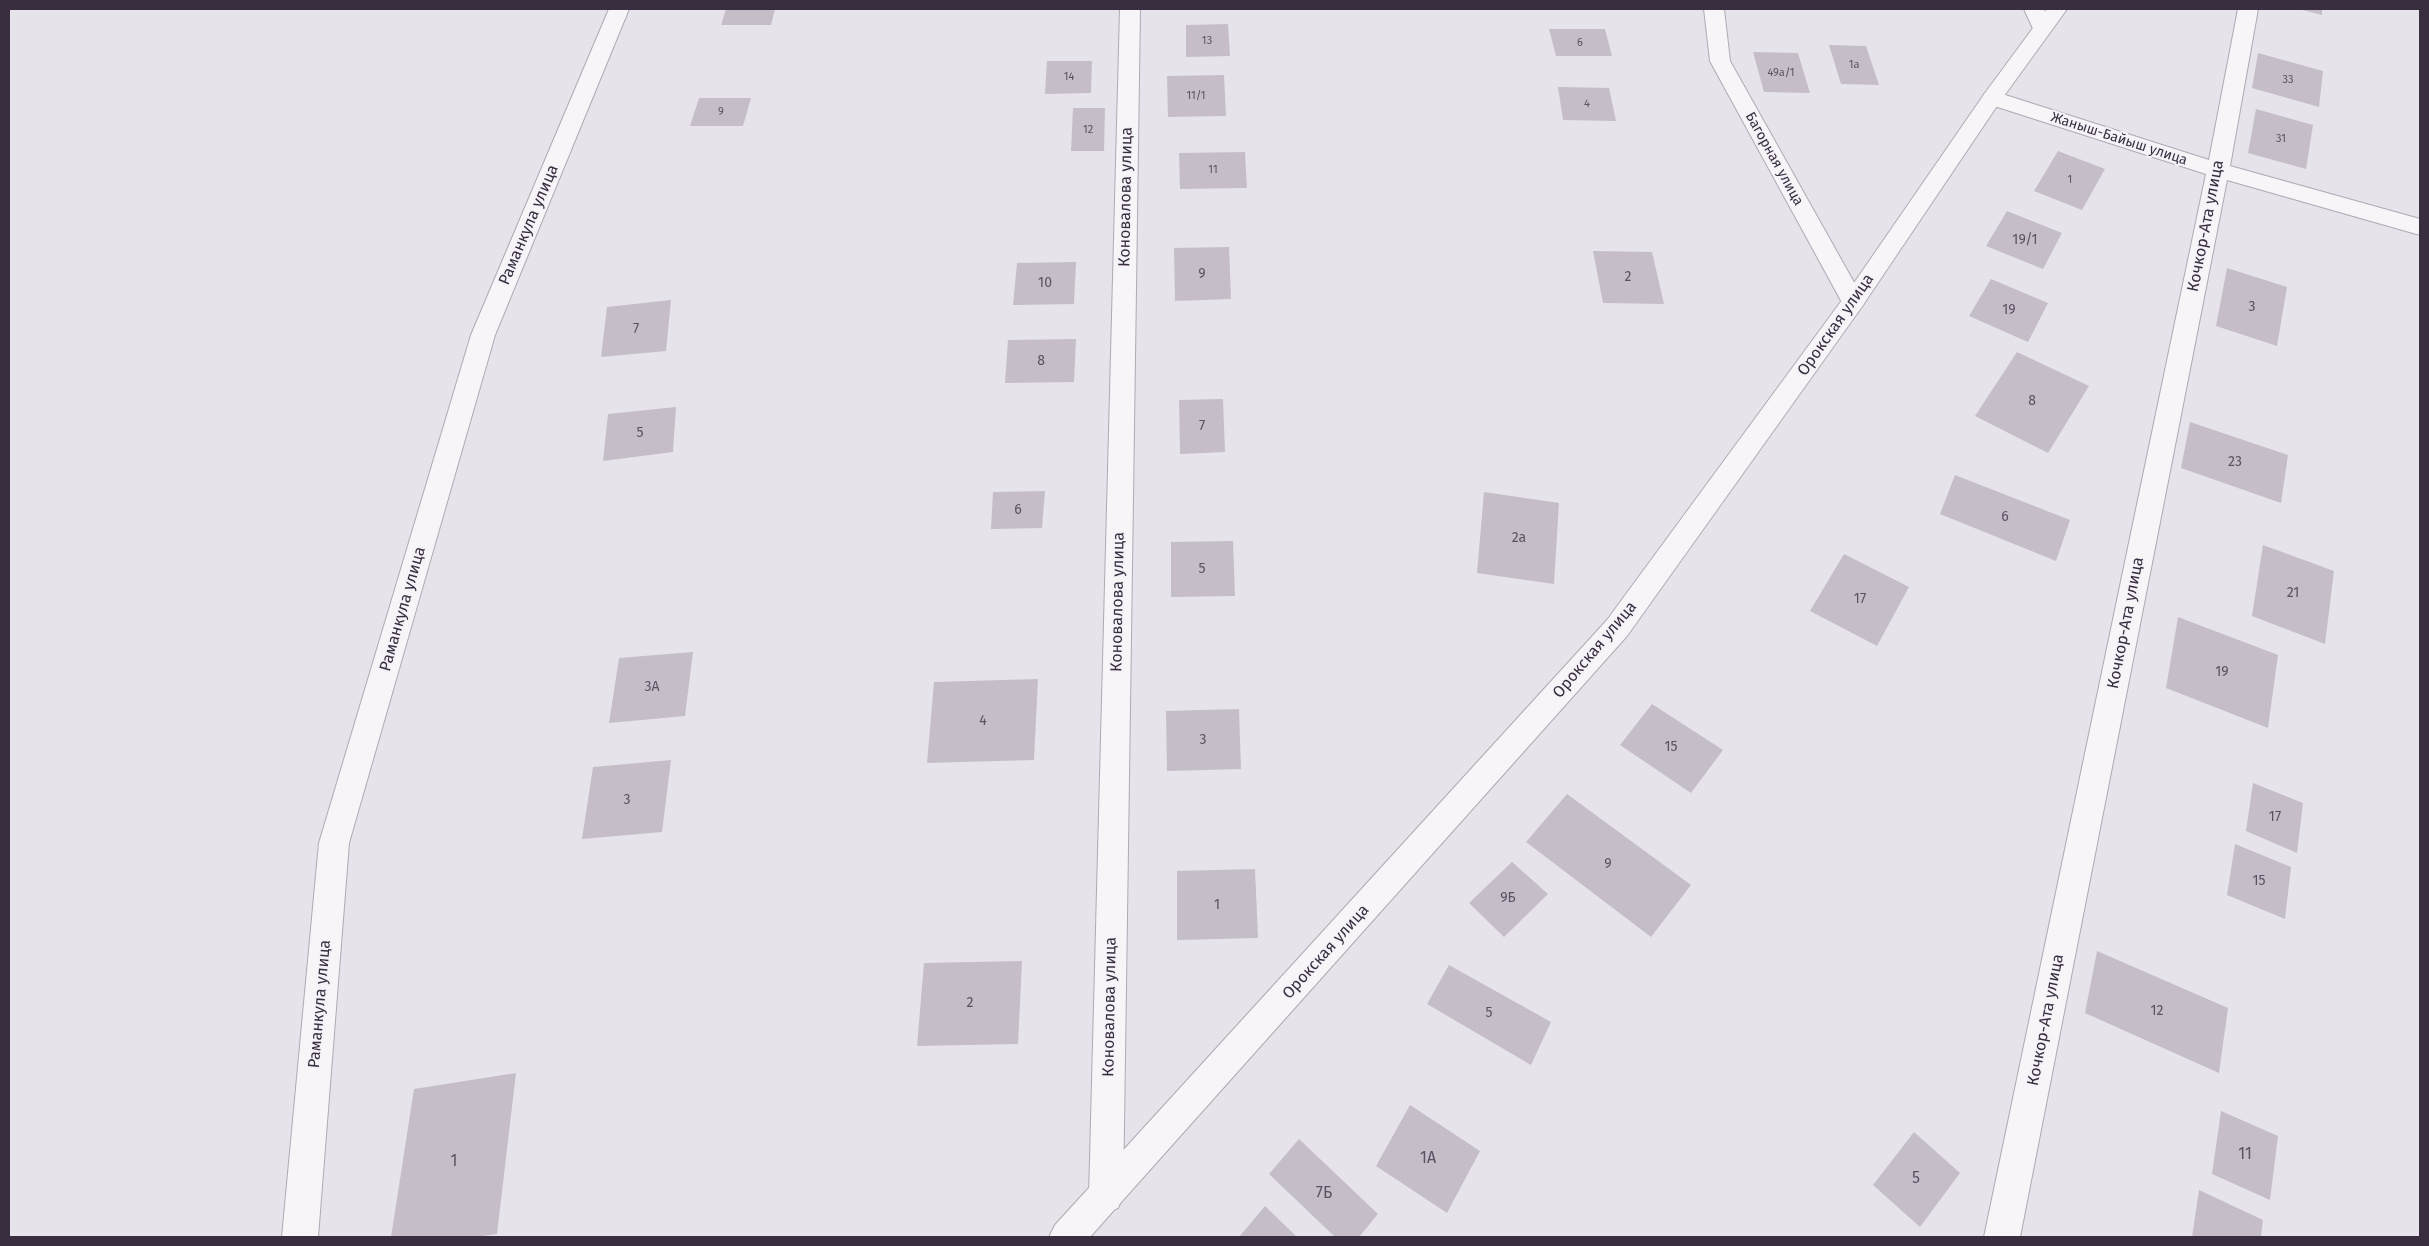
<!DOCTYPE html>
<html>
<head>
<meta charset="utf-8">
<style>
  body { margin:0 }
  #map { position:relative; width:2429px; height:1246px; overflow:hidden; background:#e7e3ea; font-family:"Fira Sans",sans-serif }
  canvas { display:block }
  .frame { position:absolute; inset:0; border:10px solid #392d40; pointer-events:none }
</style>
</head>
<body>
<div id="map">
<canvas width="2429" height="1246"></canvas>
<div class="frame"></div>
</div>
<script>
const ctx = document.querySelector('canvas').getContext('2d');
ctx.lineJoin = 'round';
function paint(path, color) { ctx.fillStyle = color; ctx.fill(path, 'evenodd'); }
const shape = rows => new Path2D(rows.map(r => 'M' + r).join(''));
function strokePath(path, color, width, dash) { ctx.strokeStyle = color; ctx.lineWidth = width; ctx.lineCap = dash ? 'butt' : 'round'; ctx.setLineDash(dash || []); ctx.stroke(path); }
function label(font, color, halo, rows, align = 'center') {
  ctx.font = font + ' "Fira Sans",sans-serif'; ctx.lineWidth = 4; ctx.setLineDash([]); ctx.textBaseline = 'middle'; ctx.strokeStyle = halo; ctx.fillStyle = color; for (const [text, x, y, turn = 0] of rows) {
    ctx.save(); ctx.translate(x, y); ctx.rotate((+turn || 0) * Math.PI / 180); ctx.textAlign = isNaN(turn) ? turn : align; if (halo) ctx.strokeText(text, 0, 0); ctx.fillText(text, 0, 0); ctx.restore();
  }
}
paint(shape([
  [726,9,775,9,771,25,721,25],
  [2299,9,2322,9,2322,15],
  [1228,24,1230,56,1186,57,1186,25],
  [1549,29,1605,29,1612,56,1556,56],
  [1829,45,1866,46,1879,85,1841,84],
  [1753,52,1798,53,1810,93,1764,92],
  [2258,53,2323,71,2319,107,2252,88],
  [1047,61,1092,61,1091,93,1045,94],
  [1224,75,1226,116,1168,117,1167,76],
  [1558,87,1609,88,1616,121,1563,120],
  [699,98,751,98,743,126,690,126],
  [1073,108,1105,108,1104,151,1071,151],
  [2256,109,2313,125,2306,169,2248,153],
  [2058,151,2105,169,2082,210,2034,191],
  [1245,152,1247,188,1180,189,1179,153],
  [2007,211,2062,233,2043,269,1986,246],
  [1229,247,1231,299,1175,301,1174,248],
  [1593,251,1652,252,1664,304,1603,303],
  [1076,262,1074,304,1013,305,1017,263],
  [2227,268,2287,287,2277,346,2216,326],
  [1991,279,2048,303,2028,342,1969,316],
  [671,300,666,351,601,357,607,307],
  [1076,339,1074,382,1005,383,1008,340],
  [2017,352,2089,386,2048,453,1975,416],
  [1223,399,1225,452,1180,454,1179,400],
  [676,407,673,452,603,461,608,414],
  [2190,422,2288,455,2281,503,2181,468],
  [1955,475,2070,520,2056,561,1940,514],
  [1045,491,1042,528,991,529,993,492],
  [1484,492,1559,503,1554,584,1477,573],
  [1233,541,1235,596,1171,597,1171,542],
  [2263,545,2334,571,2325,644,2252,616],
  [1844,554,1909,587,1877,646,1810,611],
  [2178,617,2278,655,2268,728,2166,688],
  [693,652,685,716,609,723,619,658],
  [1038,679,1034,760,927,763,934,682],
  [1652,704,1723,750,1691,793,1620,745],
  [1239,709,1241,769,1167,771,1166,711],
  [671,760,662,832,582,839,593,767],
  [2253,783,2303,803,2297,853,2246,831],
  [1567,794,1691,885,1651,937,1526,842],
  [2235,844,2291,867,2285,919,2227,895],
  [1512,862,1548,894,1504,937,1469,903],
  [1255,869,1258,938,1177,940,1177,871],
  [2097,951,2228,1008,2219,1073,2085,1013],
  [1022,961,1018,1044,917,1046,924,963],
  [1449,965,1551,1022,1531,1065,1427,1004],
  [516,1073,497,1234,475,1237,391,1237,414,1089],
  [1410,1105,1480,1151,1447,1213,1376,1166],
  [2221,1111,2278,1136,2270,1200,2212,1174],
  [1914,1132,1960,1173,1920,1227,1873,1185],
  [1299,1139,1378,1214,1359,1237,1335,1237,1269,1174],
  [2199,1190,2263,1220,2261,1237,2192,1237],
  [1265,1206,1297,1237,1239,1237]
]), '#c5bec9');
const minor = shape([
  [609,9,629,9,495,335,349,843,318,1237,282,1237,319,843,471,335,609,9],
  [1120,9,1140,9,1123,1196,1118,1208,1106,1213,1094,1208,1089,1196,1120,9],
  [1704,9,1724,9,1730,61,1865,302,1861,308,1853,310,1845,308,1710,61,1704,9],
  [2024,9,2044,9,2052,29,2049,33,2042,35,2035,33,2024,9],
  [2238,9,2258,9,2230,166,2420,219,2420,235,2227,180,2020,1237,1984,1237,2206,174,1985,103,1982,98,1985,93,1992,91,1999,93,2209,160,2238,9]
]);
const tertiary = shape([
  [2047,9,2067,9,1999,103,1861,308,1627,636,1090,1237,1049,1237,1055,1225,1607,620,1845,296,1985,93,2047,9]
]);
strokePath(minor, '#afa9b4', 2);
strokePath(tertiary, '#afa9b4', 2);
paint(minor, '#f7f5f8');
paint(tertiary, '#f7f5f8');
label('11px', '#5c5162', null, [
  ["13",1207,41],
  ["6",1580,43],
  ["1а",1854,65],
  ["49а/1",1781,73],
  ["14",1069,77],
  ["33",2288,80],
  ["11/1",1196,96],
  ["4",1587,104],
  ["9",721,112],
  ["12",1088,130],
  ["31",2281,139],
  ["11",1213,170],
  ["1",2070,180]
]);
label('14px', '#392d40', '#f5f3f7', [
  ["Жаныш-Байыш улица",2119,139,18],
  ["Багорная улица",1774,159,61]
]);
label('14px', '#5c5162', null, [
  ["19/1",2025,240],
  ["9",1202,274],
  ["2",1628,277],
  ["10",1045,283],
  ["3",2252,307],
  ["19",2009,310],
  ["7",636,329],
  ["8",1041,361],
  ["8",2032,401],
  ["7",1202,426],
  ["5",640,433],
  ["23",2235,462],
  ["6",1018,510],
  ["6",2005,517],
  ["2а",1519,538],
  ["5",1202,569],
  ["21",2293,593],
  ["17",1860,599],
  ["19",2222,672],
  ["3А",652,687],
  ["4",983,721],
  ["3",1203,740],
  ["15",1671,747],
  ["3",627,800],
  ["17",2275,817],
  ["9",1608,864],
  ["15",2259,881],
  ["9Б",1508,898],
  ["1",1217,905],
  ["2",970,1003],
  ["12",2157,1011],
  ["5",1489,1013]
]);
label('16px', '#392d40', '#f5f3f7', [
  ["Коновалова улица",1126,197,-89],
  ["Раманкула улица",529,225,-67],
  ["Кочкор-Ата улица",2206,226,-79],
  ["Орокская улица",1836,325,-55],
  ["Коновалова улица",1118,602,-89],
  ["Раманкула улица",403,609,-74],
  ["Кочкор-Ата улица",2126,623,-79],
  ["Орокская улица",1595,650,-50],
  ["Орокская улица",1326,952,-48],
  ["Раманкула улица",320,1004,-85],
  ["Коновалова улица",1110,1007,-89],
  ["Кочкор-Ата улица",2046,1020,-79]
]);
label('16px', '#5c5162', null, [
  ["11",2245,1155],
  ["1А",1428,1159],
  ["1",454,1162],
  ["5",1916,1179],
  ["7Б",1324,1194]
]);
</script>
</body>
</html>
